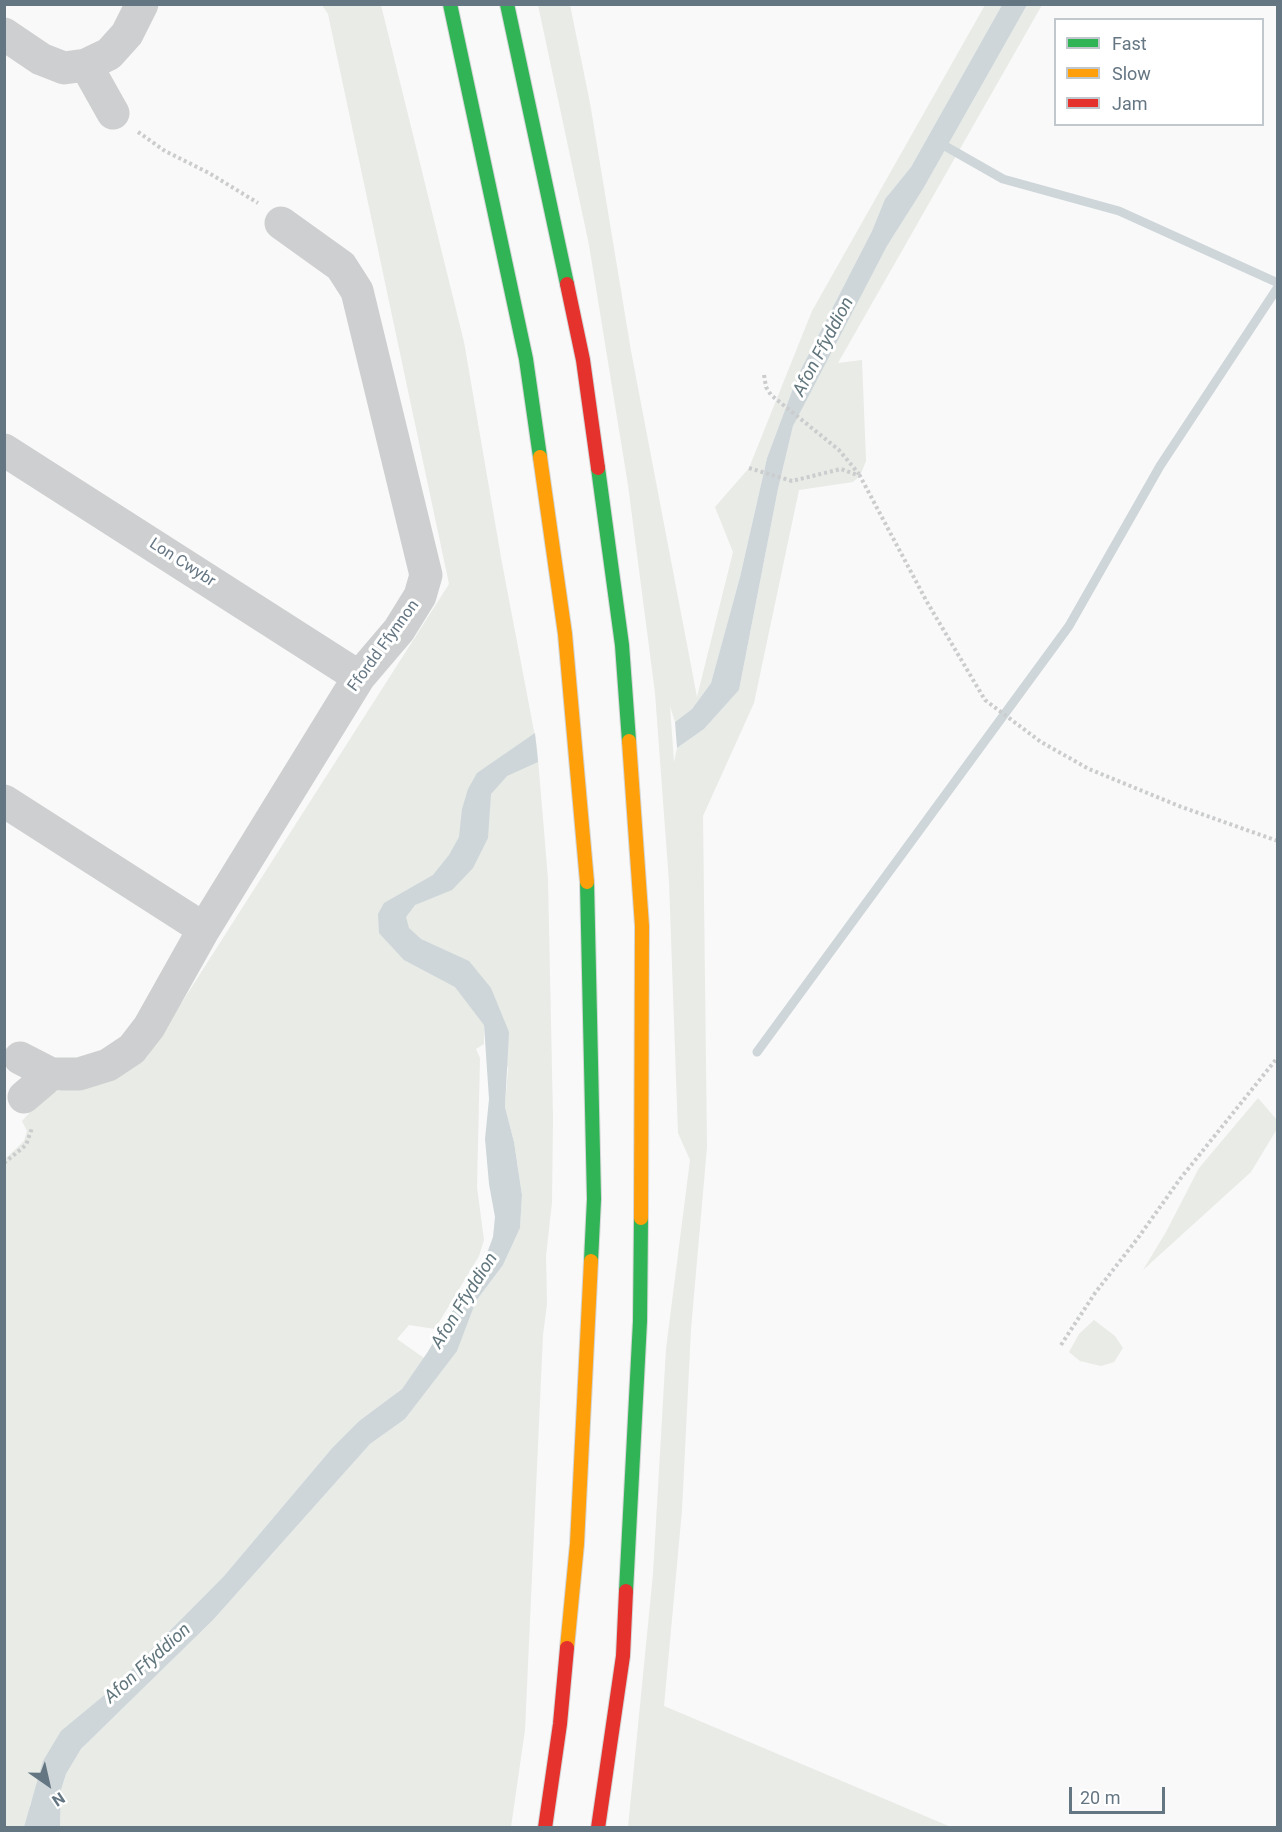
<!DOCTYPE html>
<html>
<head>
<meta charset="utf-8">
<style>
  body { margin:0 }
  #map { position:relative; width:1282px; height:1832px; overflow:hidden; background:#f9f9f9; font-family:Roboto,sans-serif }
  canvas { display:block }
  .frame { position:absolute; inset:0; border:6px solid #657683; pointer-events:none }
  .legend { position:absolute; left:1054px; top:18px; width:210px; height:108px; box-sizing:border-box; background:#fff; border:2px solid #c1c8cd; margin:0; padding:8px 10px; list-style:none; font-size:18px; color:#657683 }
  .legend li { display:flex; align-items:center; gap:12px; height:30px }
  .legend b { width:30px; border:2px solid #c1c8cd }
  .north { position:absolute; left:18px; top:1754px; width:60px; height:60px; -webkit-text-stroke:4px #fff; paint-order:stroke; rotate:146deg; font-size:16px; font-weight:700; line-height:24px; text-align:center; color:#657683 }
  .north::after { content:''; display:block; margin:auto; width:21px; height:27px; background:#657683; clip-path:polygon(50% 0,100% 100%,50% 72%,0 100%) }
  .scale { position:absolute; left:1069px; top:1787px; width:96px; height:27px; box-sizing:border-box; border:3px solid #657683; border-top:0; padding-left:8px; font-size:18px; line-height:21px; white-space:nowrap; color:#657683; -webkit-text-stroke:4px #fff; paint-order:stroke }
</style>
</head>
<body>
<div id="map">
<canvas width="1282" height="1832"></canvas>
<div class="frame"></div>
<ul class="legend">
<li><b style="height:8px;background:#30b455"></b>Fast</li>
<li><b style="height:8px;background:#ff9f0a"></b>Slow</li>
<li><b style="height:8px;background:#e5322d"></b>Jam</li>
</ul>
<div class="north">N</div>
<div class="scale">20 m</div>
</div>
<script>
const ctx = document.querySelector('canvas').getContext('2d');
ctx.lineJoin = 'round';
function paint(path, color) { ctx.fillStyle = color; ctx.fill(path, 'evenodd'); }
const shape = rows => new Path2D(rows.map(r => 'M' + r).join(''));
function strokePath(path, color, width, dash) { ctx.strokeStyle = color; ctx.lineWidth = width; ctx.lineCap = dash ? 'butt' : 'round'; ctx.setLineDash(dash || []); ctx.stroke(path); }
function label(font, color, halo, rows, align = 'center') {
  ctx.font = font + ' Roboto,sans-serif'; ctx.lineWidth = 6; ctx.setLineDash([]); ctx.textBaseline = 'middle'; ctx.strokeStyle = halo; ctx.fillStyle = color; for (const [text, x, y, turn = 0] of rows) {
    ctx.save(); ctx.translate(x, y); ctx.rotate((+turn || 0) * Math.PI / 180); ctx.textAlign = isNaN(turn) ? turn : align; if (halo) ctx.strokeText(text, 0, 0); ctx.fillText(text, 0, 0); ctx.restore();
  }
}
paint(shape([
  [322,5,381,5,464,342,502,563,537,747,548,879,553,1118,552,1202,546,1256,547,1304,543,1335,525,1730,511,1827,60,1827,61,1790,66,1774,81,1749,213,1620,370,1444,405,1419,457,1350,476,1301,503,1265,520,1228,522,1194,514,1142,505,1107,508,1068,484,1025,484,1044,476,1049,480,1058,477,1187,484,1240,479,1256,435,1329,409,1325,397,1339,424,1358,402,1389,359,1421,333,1447,224,1576,114,1687,62,1731,30,1804,29,1817,24,1827,5,1828,5,1159,24,1141,27,1131,22,1121,42,1099,53,1092,114,1080,147,1057,449,584,328,14],
  [538,5,570,5,590,103,631,351,697,697,733,552,715,507,749,468,812,311,985,5,1002,5,911,167,885,199,872,231,798,375,767,458,740,577,711,683,692,709,675,722,670,706,674,762,677,748,704,729,739,690,778,489,793,426,803,404,887,246,923,189,1027,5,1042,5,838,363,862,360,866,461,860,476,853,482,799,490,754,703,703,816,707,1147,691,1329,682,1510,664,1706,951,1827,628,1827,653,1574,666,1349,690,1160,678,1133,669,882,655,693,628,485,589,245],
  [1258,1098,1277,1120,1277,1129,1251,1172,1143,1270,1166,1232,1199,1168],
  [1094,1320,1115,1336,1123,1348,1114,1362,1101,1366,1080,1361,1069,1352,1079,1334]
]), '#e8ebe6');
paint(shape([
  [1002,5,1027,5,923,189,887,246,793,426,778,489,739,690,704,729,677,748,675,722,692,709,711,683,740,577,767,458,798,375,872,231,885,199,911,167],
  [535,733,538,762,507,776,491,794,488,838,473,868,452,890,415,905,406,917,409,928,421,939,469,961,491,988,509,1032,505,1107,514,1142,522,1195,520,1228,503,1265,476,1301,457,1351,405,1419,370,1444,213,1620,81,1749,66,1774,61,1790,60,1827,24,1827,43,1761,61,1731,114,1687,224,1576,333,1447,359,1421,402,1389,427,1353,486,1256,493,1237,495,1217,489,1184,485,1139,489,1099,484,1025,455,987,404,960,379,933,378,914,384,903,433,875,449,855,459,837,462,809,468,789,477,773]
]), '#ced6d9');
strokePath(shape([
  [938,142,1003,179,1119,211,1278,283],
  [757,1052,1069,626,1160,466,1278,287]
]), '#ced6d9', 9);
const fast = shape([
  [450,4,526,359,540,457],
  [507,4,567,284],
  [598,468,622,645,629,741],
  [587,882,594,1199,591,1261],
  [626,1591,640,1321,641,1218]
]);
const slow = shape([
  [540,457,565,634,587,882],
  [629,741,642,926,641,1218],
  [567,1648,577,1544,591,1261]
]);
const jam = shape([
  [567,284,583,360,598,468],
  [545,1828,560,1724,567,1648],
  [598,1828,623,1656,626,1591]
]);
strokePath(fast, '#d5d6d7', 16);
strokePath(slow, '#d5d6d7', 16);
strokePath(jam, '#d5d6d7', 16);
strokePath(shape([
  [138,132,165,151,209,173,258,203],
  [764,375,766,387,771,395,839,450,859,474],
  [749,468,792,481,841,469,860,476,927,602,985,700,1041,742,1089,769,1179,806,1278,841],
  [4,1163,26,1145,32,1128],
  [1061,1345,1095,1293,1138,1238,1180,1179,1278,1057]
]), '#cbcccd', 4, [3, 3]);
strokePath(shape([
  [4,34,41,59,64,68,86,65,109,54,127,34,142,4],
  [86,65,113,113],
  [4,450,359,677],
  [4,801,204,929],
  [20,1058,51,1074,79,1074,108,1065,132,1049,149,1027,204,929,359,677,399,630,420,596,426,575,357,291,341,266,281,223],
  [24,1097,51,1074]
]), '#cecfd0', 33);
strokePath(fast, '#30b455', 14);
strokePath(slow, '#ff9f0a', 14);
strokePath(jam, '#e5322d', 14);
label('16px', '#657683', '#fff', [
  ["Lon Cwybr",182,563,33],
  ["Ffordd Ffynnon",384,646,-54]
]);
label('italic 18px', '#60757c', '#fff', [
  ["Afon Ffyddion",824,347,-62],
  ["Afon Ffyddion",465,1301,-58],
  ["Afon Ffyddion",148,1664,-42]
]);
</script>
</body>
</html>
